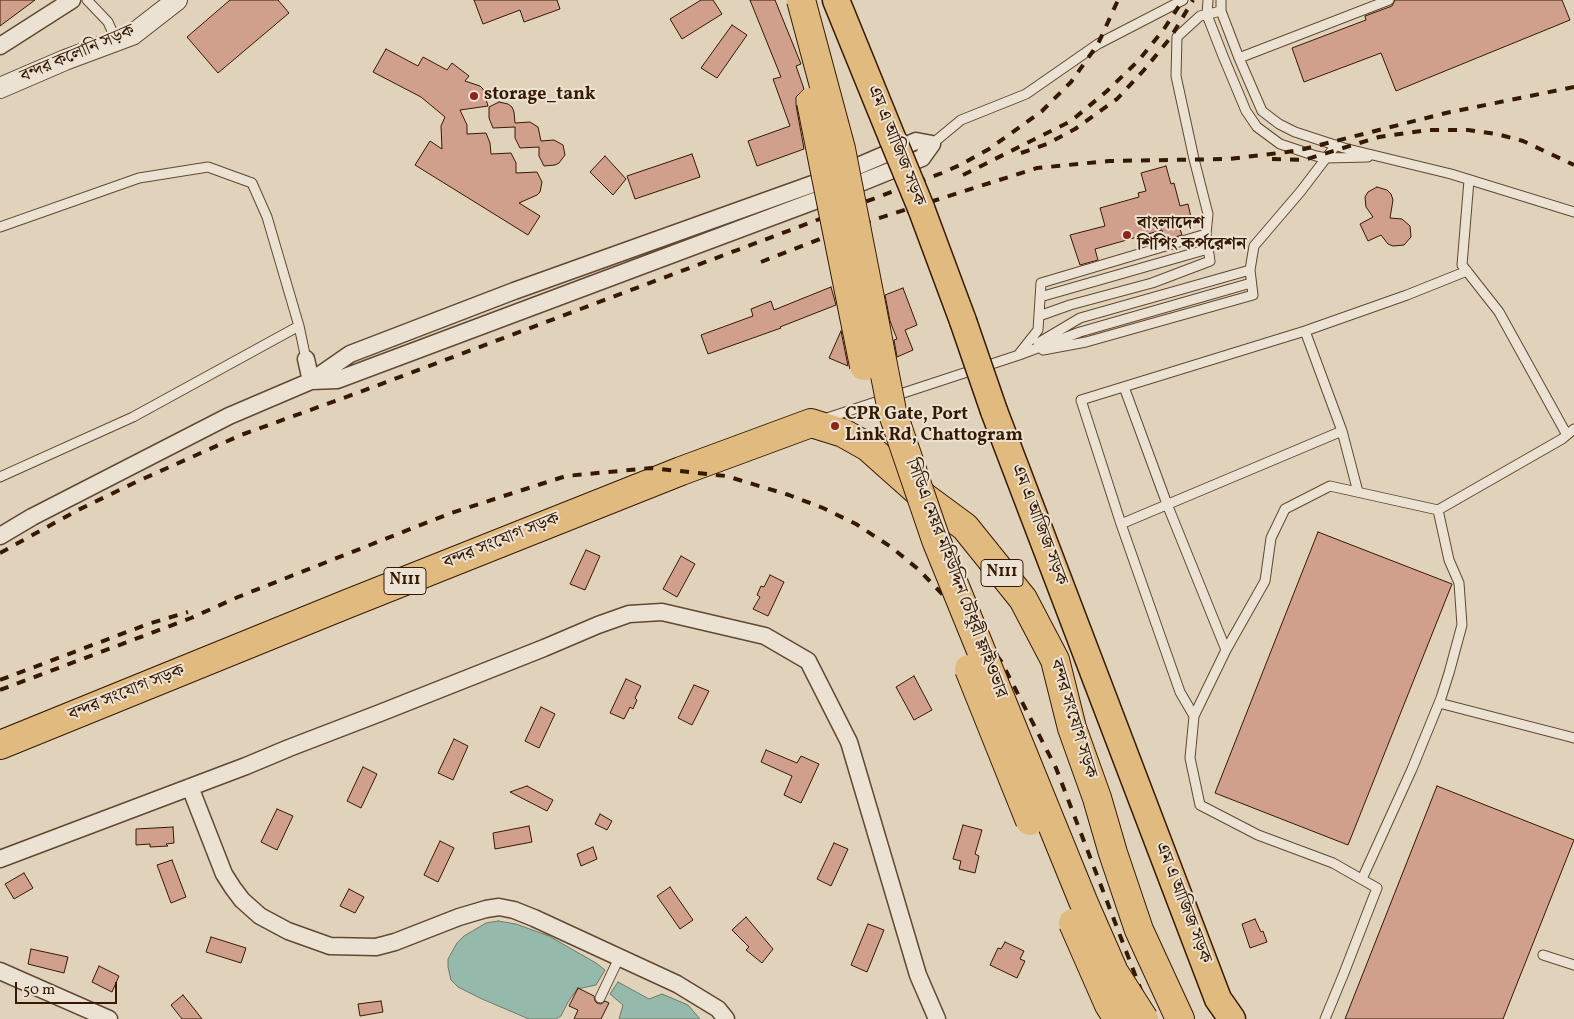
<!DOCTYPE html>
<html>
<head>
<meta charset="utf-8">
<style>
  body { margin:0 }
  #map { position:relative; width:1574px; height:1019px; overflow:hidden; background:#e1d3bb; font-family:Vollkorn,serif }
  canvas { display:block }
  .scale { position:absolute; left:15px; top:982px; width:102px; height:22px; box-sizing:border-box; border:2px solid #361901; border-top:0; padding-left:6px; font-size:15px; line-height:18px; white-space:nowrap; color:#361901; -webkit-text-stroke:4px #ece2d3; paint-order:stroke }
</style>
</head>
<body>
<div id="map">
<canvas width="1574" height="1019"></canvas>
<div class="scale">50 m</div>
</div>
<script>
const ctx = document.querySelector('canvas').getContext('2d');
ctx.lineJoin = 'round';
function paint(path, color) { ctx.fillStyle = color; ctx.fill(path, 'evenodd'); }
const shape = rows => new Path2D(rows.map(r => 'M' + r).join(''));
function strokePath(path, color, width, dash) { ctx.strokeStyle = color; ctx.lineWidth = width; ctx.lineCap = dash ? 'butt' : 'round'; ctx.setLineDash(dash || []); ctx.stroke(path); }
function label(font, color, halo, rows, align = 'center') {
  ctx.font = font + ' Vollkorn,"Noto Serif Bengali",serif'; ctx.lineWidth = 4; ctx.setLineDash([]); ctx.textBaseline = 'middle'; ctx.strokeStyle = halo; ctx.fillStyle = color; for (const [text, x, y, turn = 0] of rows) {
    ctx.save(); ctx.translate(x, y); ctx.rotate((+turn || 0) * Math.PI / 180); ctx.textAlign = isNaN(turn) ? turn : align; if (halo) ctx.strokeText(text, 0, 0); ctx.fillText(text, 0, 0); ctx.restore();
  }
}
const water = shape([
  [498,921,516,924,549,936,596,963,605,970,596,985,577,989,568,1002,561,1016,556,1019,529,1019,482,999,458,987,451,980,448,967,448,959,457,943,464,936,486,923,498,921],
  [618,982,649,999,662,994,688,1005,700,1019,619,1019,623,1005,610,994,618,982]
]);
paint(water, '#95b9aa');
strokePath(water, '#6f7966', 1);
const building = shape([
  [0,0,35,0,0,26,0,0],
  [230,0,278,0,289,13,218,73,187,37,230,0],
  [474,0,557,0,560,9,524,22,520,10,483,24,474,0],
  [701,0,713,0,722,14,682,39,670,19,701,0],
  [750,0,775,0,801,64,796,66,804,89,796,97,796,105,804,149,757,166,748,141,790,126,773,79,781,77,750,0],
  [1395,0,1562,0,1570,20,1396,91,1381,53,1304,82,1292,48,1366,20,1365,16,1392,6,1395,0],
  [732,25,747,35,717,78,701,68,732,25],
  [386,49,418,66,423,57,447,70,452,63,469,76,465,81,480,86,483,89,488,106,460,110,467,125,467,134,486,133,490,143,491,154,511,153,516,163,516,173,537,172,542,182,540,192,537,195,519,203,540,216,528,235,415,165,430,141,442,149,441,126,445,117,421,97,373,72,386,49],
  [499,102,508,104,512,107,514,112,515,123,530,122,538,127,541,141,554,140,563,145,565,155,559,163,555,165,544,166,539,156,539,147,520,148,515,138,515,127,493,128,489,118,489,107,499,102],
  [692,154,700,177,635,199,627,176,692,154],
  [605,156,626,179,613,195,590,172,605,156],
  [1166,166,1171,184,1174,183,1180,206,1188,204,1192,222,1179,226,1182,235,1164,240,1162,230,1095,249,1098,260,1080,265,1070,235,1105,226,1100,208,1139,197,1138,193,1146,191,1141,173,1166,166],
  [1377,187,1387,190,1391,194,1393,200,1390,218,1402,219,1410,226,1411,237,1404,245,1393,246,1388,244,1381,235,1368,241,1360,224,1373,217,1366,207,1365,197,1368,192,1377,187],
  [831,287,836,305,780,327,781,328,708,354,701,335,753,316,751,309,771,301,774,310,831,287],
  [903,288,917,325,905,330,913,350,897,357,894,340,897,339,890,321,885,295,903,288],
  [841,331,848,366,829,358,841,331],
  [1318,532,1452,584,1348,845,1215,793,1318,532],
  [586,550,600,556,585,590,570,584,586,550],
  [681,556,695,564,677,597,663,589,681,556],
  [770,575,784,582,768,616,753,609,760,597,757,595,761,586,764,587,770,575],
  [914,676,932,710,914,720,896,687,914,676],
  [626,679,641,686,635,698,637,700,633,709,630,707,624,719,610,713,626,679],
  [694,685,709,691,692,725,678,718,694,685],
  [541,707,555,714,539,748,525,741,541,707],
  [454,739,468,746,453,780,438,773,454,739],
  [766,750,797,763,801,756,819,764,801,803,784,795,792,776,761,762,766,750],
  [363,767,377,774,361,808,347,801,363,767],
  [527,786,553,800,547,811,510,792,527,786],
  [1437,786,1574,840,1503,1019,1345,1019,1437,786],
  [277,809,293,816,277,850,261,842,277,809],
  [600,814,612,821,607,830,595,824,600,814],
  [963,825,982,830,975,854,979,856,975,873,959,869,961,861,953,859,963,825],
  [529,826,532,842,495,849,493,833,529,826],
  [173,827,174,843,166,844,168,846,150,847,150,844,136,845,136,829,173,827],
  [440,841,454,848,438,882,424,875,440,841],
  [834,843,848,849,831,886,817,879,834,843],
  [593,847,597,859,581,866,577,854,593,847],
  [172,860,186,897,171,903,157,865,172,860],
  [24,873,33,888,14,899,5,884,24,873],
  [670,887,693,920,680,929,657,896,670,887],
  [349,889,364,897,355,913,340,906,349,889],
  [746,917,773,949,762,963,746,950,749,947,732,930,746,917],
  [1255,919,1261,932,1263,931,1267,942,1250,948,1242,924,1255,919],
  [868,924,884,930,867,972,851,965,868,924],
  [211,937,246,948,241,963,206,952,211,937],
  [1005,942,1024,951,1020,959,1025,961,1017,978,990,965,998,948,1001,949,1005,942],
  [31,949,68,957,64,973,28,964,31,949],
  [99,966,119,976,112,992,92,982,99,966],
  [578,988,594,996,595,1001,597,1003,601,1004,605,1001,609,1003,601,1019,574,1019,578,1010,569,1006,578,988],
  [183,995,195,1010,202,1019,182,1019,171,1005,183,995],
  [381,1001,383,1012,360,1016,358,1004,381,1001]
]);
paint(building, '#d1a08d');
strokePath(building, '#361901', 1);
const service = shape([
  [87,0,108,22,116,40],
  [1208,0,1207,15,1223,56,1246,111,1257,127,1280,144,1316,156,1326,158,1368,157],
  [1221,0,1221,11,1239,58,1262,111,1279,124,1295,132,1344,148,1451,174,1574,212],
  [1239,58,1389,0],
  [932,144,961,120,1026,94,1098,44,1183,0],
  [1469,180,1462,265,1499,312,1567,435],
  [0,227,139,178,208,167,252,183,267,217,299,326,306,359],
  [1040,297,1208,249],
  [1039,316,1070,305,1152,283,1210,261,1206,234,1208,214,1194,159,1176,76,1177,37,1200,16,1221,11],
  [1305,331,1342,431,1358,492],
  [1038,343,1080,318,1250,270],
  [1043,350,1086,342,1253,295,1250,270,1254,246,1301,191,1336,145],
  [1019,354,1038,330,1041,283,1206,234],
  [1124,387,1167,504,1226,650],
  [824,419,1019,355,1080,332,1251,283],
  [0,477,133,417,299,326],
  [1121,524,1342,431],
  [1439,703,1574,738],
  [1194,716,1226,650,1265,581,1271,538,1285,509,1330,486,1438,510,1562,439,1574,429],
  [1362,879,1412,769,1441,698,1449,673,1462,625,1459,583,1449,560,1438,510],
  [1543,955,1574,965],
  [600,998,619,958],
  [1325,1019,1344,973,1377,888,1333,863,1258,835,1200,805,1190,758,1194,716,1180,692,1121,524,1081,400,1305,331,1407,295,1467,271]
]);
const minor = shape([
  [0,46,72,0],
  [306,359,311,381],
  [0,536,32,517,229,416,311,381,350,354,514,291,835,176,916,141,932,144,922,158,833,194,337,380,311,381],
  [190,787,224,874,233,888,242,900,260,916,288,931,330,946,376,947,395,942,459,917,486,909,499,907,514,910,534,918,677,984,718,1009,726,1019],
  [0,859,246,766,289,748,380,713,544,648,598,625,629,614,662,612,765,636,808,661,849,742,918,975,937,1019],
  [0,971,109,1019]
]);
const tertiary = shape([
  [0,88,65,60,132,35,177,0]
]);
const primary = shape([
  [836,0,893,140],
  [921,208,963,321],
  [994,411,1218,999,1232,1019]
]);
const trunk = shape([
  [0,745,347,604,681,471,811,423,843,433,868,447,923,496,965,527,1023,599,1055,660,1072,728,1097,798,1113,853,1139,930,1180,1019]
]);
strokePath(service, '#614830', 11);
strokePath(minor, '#614830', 19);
strokePath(tertiary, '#614830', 22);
strokePath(primary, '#361901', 29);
strokePath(trunk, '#361901', 30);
strokePath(service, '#ece2d3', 9);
strokePath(minor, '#ece2d3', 16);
strokePath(tertiary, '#ece2d3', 20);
strokePath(primary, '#e0ba7e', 26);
strokePath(trunk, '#e0ba7e', 28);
strokePath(shape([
  [1021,153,1047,144,1075,129,1117,99,1144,70,1171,37,1193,0],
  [1272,159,1304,160,1379,137,1428,130,1468,130,1497,134,1523,141,1574,165],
  [963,175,1071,121,1107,91,1139,60,1164,29,1183,0],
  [761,262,851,227,1037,168,1109,161,1229,159,1287,152,1304,149,1446,113,1574,87],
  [0,553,78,510,136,482,241,435,360,392,942,173,960,165,989,149,1042,111,1071,82,1098,44,1118,0],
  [0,680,148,624,188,612],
  [0,690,191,618,238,597,451,513,566,476,651,468,726,476,789,495,823,508,856,524,891,547,918,569,975,628,1001,661,1056,768,1152,1019]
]), '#361901', 4, [9, 9]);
const primaryBridge = shape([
  [893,140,921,208],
  [963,321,994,411]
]);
const trunkBridge = shape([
  [801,0,841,149,892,411,936,540,1083,901,1114,972,1144,1019],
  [811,102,864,366],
  [969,669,1030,821],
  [1073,923,1109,1005,1118,1019]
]);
strokePath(primaryBridge, '#361901', 29, []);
strokePath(trunkBridge, '#361901', 30, []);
strokePath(primaryBridge, '#e0ba7e', 26);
strokePath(trunkBridge, '#e0ba7e', 28);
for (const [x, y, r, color] of [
  [474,96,5,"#8f2418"],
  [1127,235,5,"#8f2418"],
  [835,426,5,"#8f2418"]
]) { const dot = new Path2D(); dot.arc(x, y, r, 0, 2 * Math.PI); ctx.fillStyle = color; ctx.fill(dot); strokePath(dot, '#ece2d3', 2); }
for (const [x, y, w] of [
  [1002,573,42],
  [405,581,42]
]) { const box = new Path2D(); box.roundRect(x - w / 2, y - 13.5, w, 27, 4); ctx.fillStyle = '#ece2d3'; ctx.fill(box); strokePath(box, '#361901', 1); }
label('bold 16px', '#361901', null, [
  ["N111",1002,573],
  ["N111",405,581]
]);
label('18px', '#361901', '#ece2d3', [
  ["বন্দর কলোনি সড়ক",78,55,-23],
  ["এম এ আজিজ সড়ক",895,146,68],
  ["এম এ আজিজ সড়ক",1038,525,69],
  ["বন্দর সংযোগ সড়ক",502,542,-22],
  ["সিডিএ মেয়র মহিউদ্দিন চৌধুরী ফ্লাইওভার",955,579,69],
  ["বন্দর সংযোগ সড়ক",127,694,-22],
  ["বন্দর সংযোগ সড়ক",1072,719,73],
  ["এম এ আজিজ সড়ক",1182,903,69]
]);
label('bold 18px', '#361901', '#ece2d3', [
  ["storage_tank",484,96],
  ["বাংলাদেশ",1137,225],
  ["শিপিং কর্পরেশন",1137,246],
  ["CPR Gate, Port",845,416],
  ["Link Rd, Chattogram",845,437]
], 'left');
</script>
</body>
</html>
